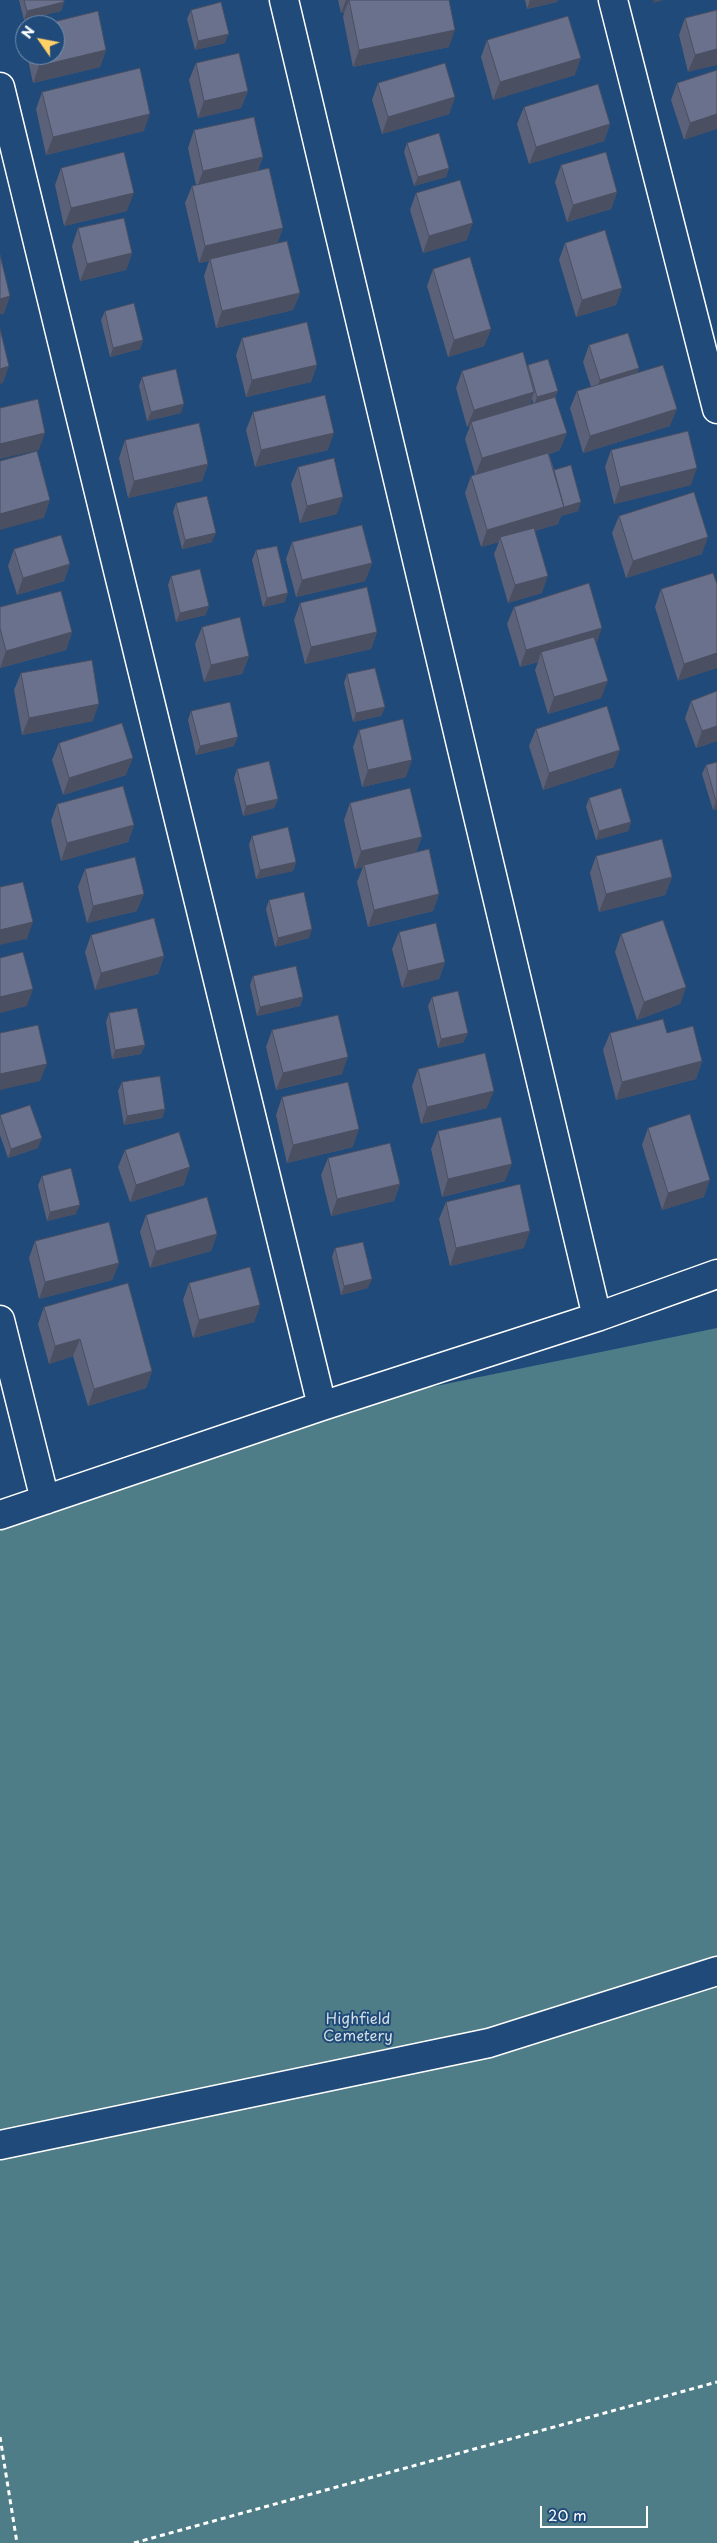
<!DOCTYPE html>
<html>
<head>
<meta charset="utf-8">
<style>
  body { margin:0 }
  #map { position:relative; width:717px; height:2543px; overflow:hidden; background:#1f4a7a; font-family:"Playpen Sans",sans-serif }
  canvas { display:block }
  .north { position:absolute; left:15px; top:15px; width:50px; height:50px; box-sizing:border-box; background:#1f4a7a; border:1px solid #7992af; border-radius:50%; rotate:303deg; font-size:14px; font-weight:700; line-height:20px; text-align:center; color:#fff }
  .north::after { content:''; display:block; margin:auto; width:18px; height:22px; background:#ffd166; clip-path:polygon(50% 0,100% 100%,50% 72%,0 100%) }
  .scale { position:absolute; left:540px; top:2506px; width:108px; height:22px; box-sizing:border-box; border:2px solid #fff; border-top:0; padding-left:6px; font-size:15px; line-height:18px; white-space:nowrap; color:#fff; -webkit-text-stroke:4px #1f4a7a; paint-order:stroke }
</style>
</head>
<body>
<div id="map">
<canvas width="717" height="2543"></canvas>
<div class="north">N</div>
<div class="scale">20 m</div>
</div>
<script>
const ctx = document.querySelector('canvas').getContext('2d');
ctx.lineJoin = 'round';
function paint(path, color) { ctx.fillStyle = color; ctx.fill(path, 'evenodd'); }
const shape = rows => new Path2D(rows.map(r => 'M' + r).join(''));
function strokePath(path, color, width, dash) { ctx.strokeStyle = color; ctx.lineWidth = width; ctx.lineCap = dash ? 'butt' : 'round'; ctx.setLineDash(dash || []); ctx.stroke(path); }
function label(font, color, halo, rows, align = 'center') {
  ctx.font = font + ' "Playpen Sans",sans-serif'; ctx.lineWidth = 4; ctx.setLineDash([]); ctx.textBaseline = 'middle'; ctx.strokeStyle = halo; ctx.fillStyle = color; for (const [text, x, y, turn = 0] of rows) {
    ctx.save(); ctx.translate(x, y); ctx.rotate((+turn || 0) * Math.PI / 180); ctx.textAlign = isNaN(turn) ? turn : align; if (halo) ctx.strokeText(text, 0, 0); ctx.fillText(text, 0, 0); ctx.restore();
  }
}
paint(shape([
  [717,1328,717,2543,0,2543,0,1514,310,1412]
]), '#4f7d87');
const minor = shape([
  [284,0,597,1317],
  [613,0,717,409],
  [0,87,322,1406],
  [0,1320,45,1500],
  [0,1515,322,1406,597,1317,717,1274],
  [0,2145,489,2043,717,1971]
]);
strokePath(minor, '#fff', 31);
strokePath(shape([
  [0,2437,17,2543],
  [134,2543,717,2382]
]), '#fff', 3, [5, 4]);
strokePath(minor, '#1f4a7a', 28);
paint(shape([
  [19,0,64,0,64,2,61,11,24,20],
  [338,0,449,0,449,47,353,67,343,17,344,13,341,13],
  [525,0,558,0,557,2,527,9],
  [191,10,225,43,195,50,187,19],
  [717,10,688,72,679,35,685,18],
  [487,40,575,75,493,100,481,57],
  [106,50,100,67,33,83,27,55,55,55],
  [196,63,248,91,241,108,198,118,189,80],
  [717,70,684,140,671,100,677,83],
  [378,83,455,97,449,114,382,134,372,100],
  [42,92,144,131,46,155,36,109],
  [524,107,610,124,604,141,529,164,517,124],
  [194,130,263,157,258,170,277,243,300,293,293,310,216,328,204,276,209,261,199,263,185,203,192,186,196,185,188,148],
  [407,143,449,168,446,177,414,186,404,152],
  [561,165,617,192,611,209,567,222,555,182],
  [61,168,127,211,64,226,55,185],
  [416,193,467,240,423,253,410,210],
  [78,228,132,253,126,270,80,281,72,246],
  [565,243,622,288,616,305,576,317,559,260],
  [433,269,491,329,484,346,448,357,427,286],
  [105,311,143,340,140,349,110,357,101,320],
  [242,338,317,365,311,382,246,397,236,355],
  [589,345,639,368,637,373,670,426,583,453,570,408,577,391,591,387,583,362],
  [528,365,556,397,560,450,549,454,554,470,578,511,561,516,558,524,535,531,542,593,508,603,494,554,499,542,481,547,465,493,471,476,475,474,465,439,470,426,467,427,456,388,462,371,527,368],
  [532,398,533,403,530,404],
  [142,377,181,413,147,421,139,386],
  [253,412,328,450,255,467,246,430],
  [125,440,208,464,202,481,128,498,119,458],
  [611,450,691,485,614,504,605,467],
  [298,467,337,514,300,523,291,484],
  [176,503,212,542,182,549,173,512],
  [619,516,702,554,626,578,612,533],
  [292,542,372,563,365,581,296,597,286,559],
  [14,549,70,564,64,581,17,595,8,566],
  [256,550,285,602,263,607,252,560],
  [171,576,206,615,176,622,168,585],
  [717,584,678,681,655,607,661,589],
  [300,603,377,632,371,649,305,664,294,620],
  [0,607,72,632,66,650,0,668],
  [514,607,597,644,601,698,548,714,535,670,538,662,520,667,507,624],
  [202,627,249,656,242,674,204,682,195,644],
  [21,673,93,721,22,735,14,690],
  [347,674,385,707,381,716,353,722,344,683],
  [717,691,717,741,696,748,685,718,691,701],
  [191,711,234,746,196,755,188,720],
  [536,729,614,767,543,790,529,746],
  [359,730,406,777,362,787,353,747],
  [59,743,126,775,63,795,52,760],
  [717,762,717,809,713,810,702,774,706,765],
  [237,769,278,799,274,808,243,816,234,778],
  [589,798,631,822,628,831,596,840,586,807],
  [350,803,422,837,416,852,439,894,433,911,368,927,357,882,363,867,355,869,344,820],
  [57,804,134,825,128,842,61,861,51,821],
  [252,836,296,862,293,871,256,879,249,845],
  [596,856,672,877,665,895,599,912,590,873],
  [85,869,137,911,87,923,78,887],
  [269,900,309,938,275,947,266,909],
  [399,932,445,962,439,979,402,988,392,949],
  [621,934,686,987,680,1004,637,1020,615,952],
  [91,935,164,956,158,974,95,990,85,952],
  [253,976,303,997,300,1006,257,1016,250,985],
  [432,997,464,1042,438,1048,428,1006],
  [109,1013,145,1045,141,1054,112,1059,106,1022],
  [272,1030,342,1074,276,1090,266,1047],
  [610,1033,667,1033,702,1061,696,1079,616,1100,603,1050],
  [418,1069,487,1108,421,1124,412,1086],
  [122,1082,165,1109,162,1118,124,1125,118,1091],
  [282,1097,353,1147,287,1163,276,1115],
  [0,1115,38,1148,8,1158,0,1135],
  [648,1128,704,1197,662,1210,642,1145],
  [438,1131,505,1181,442,1197,431,1149],
  [125,1150,184,1185,130,1202,118,1167],
  [328,1158,400,1184,394,1201,331,1216,321,1175],
  [42,1176,76,1214,47,1221,38,1185],
  [446,1202,524,1248,450,1266,439,1219],
  [146,1215,217,1234,211,1251,150,1268,140,1232],
  [35,1241,119,1263,112,1280,39,1299,29,1258],
  [335,1248,368,1288,341,1295,332,1257],
  [189,1283,260,1305,254,1322,193,1338,183,1300],
  [44,1307,152,1371,146,1388,88,1406,73,1356,49,1364,38,1324]
]), '#5b6178');
paint(shape([
  [346,0,349,0,344,13,341,13],
  [530,0,558,0,557,2,527,9],
  [654,0,664,0,653,3],
  [64,2,61,11,24,20,27,11],
  [455,30,449,47,353,67,359,50],
  [229,34,225,43,195,50,198,41],
  [717,49,717,65,688,72,695,55],
  [106,50,100,67,33,83,39,66],
  [581,58,575,75,493,100,500,82],
  [248,91,241,108,198,118,204,101],
  [455,97,449,114,382,134,388,117],
  [150,114,144,131,46,155,53,137],
  [717,114,717,129,684,140,690,123],
  [610,124,604,141,529,164,536,147],
  [263,157,256,174,197,188,203,171],
  [449,168,446,177,414,186,418,177],
  [617,192,611,209,567,222,573,205],
  [134,193,127,211,64,226,71,208],
  [473,223,467,240,423,253,429,236],
  [283,228,277,245,210,259,209,261,199,263,205,246],
  [132,253,126,270,80,281,87,264],
  [622,288,616,305,576,317,582,300],
  [300,293,293,310,216,328,222,311],
  [10,296,4,314,0,314,0,299],
  [491,329,484,346,448,357,454,340],
  [143,340,140,349,110,357,113,348],
  [317,365,311,382,246,397,252,380],
  [9,366,3,383,0,384,0,369],
  [639,368,632,385,593,397,600,380],
  [558,391,554,400,534,406,537,397],
  [534,392,528,409,471,422,470,426,467,427,474,410],
  [184,404,181,413,147,421,151,412],
  [677,409,670,426,583,453,590,436],
  [45,433,39,450,0,459,0,444],
  [334,433,328,450,255,467,261,450],
  [567,433,560,450,475,476,482,458],
  [208,464,202,481,128,498,134,481],
  [697,468,691,485,614,504,620,487],
  [343,497,337,514,300,523,307,506],
  [50,500,44,518,0,530,0,514],
  [581,502,578,511,561,516,558,524,501,541,500,537,499,542,481,547,487,530],
  [216,533,212,542,182,549,185,540],
  [708,537,702,554,626,578,633,561],
  [372,563,365,581,296,597,302,580],
  [70,564,64,581,17,595,23,578],
  [548,576,542,593,508,603,515,585],
  [288,593,285,602,263,607,267,598],
  [209,606,206,615,176,622,180,613],
  [602,628,596,645,541,652,538,662,520,667,526,650],
  [72,632,66,650,0,668,6,651],
  [377,632,371,649,305,664,311,647],
  [717,653,717,668,678,681,684,664],
  [249,656,242,674,204,682,211,665],
  [608,681,601,698,548,714,554,697],
  [99,704,93,721,22,735,29,718],
  [385,707,381,716,353,722,356,713],
  [717,726,717,741,696,748,702,731],
  [238,737,234,746,196,755,200,746],
  [620,750,614,767,543,790,549,773],
  [133,758,126,775,63,795,69,778],
  [412,760,406,777,362,787,368,770],
  [278,799,274,808,243,816,246,806],
  [716,801,717,801,717,809,713,810],
  [631,822,628,831,596,840,599,831],
  [134,825,128,842,61,861,67,843],
  [422,837,415,854,364,865,363,867,355,869,361,851],
  [296,862,293,871,256,879,260,870],
  [672,877,665,895,599,912,606,894],
  [144,894,137,911,87,923,93,906],
  [439,894,433,911,368,927,374,910],
  [33,922,27,939,0,945,0,930],
  [312,929,309,938,275,947,278,938],
  [164,956,158,974,95,990,101,973],
  [445,962,439,979,402,988,408,971],
  [686,987,680,1004,637,1020,644,1002],
  [33,989,27,1006,0,1013,0,997],
  [303,997,300,1006,257,1016,260,1007],
  [468,1033,464,1042,438,1048,441,1039],
  [145,1045,141,1054,112,1059,115,1050],
  [348,1057,342,1074,276,1090,283,1073],
  [702,1061,696,1079,616,1100,622,1082],
  [47,1064,40,1081,0,1090,0,1074],
  [494,1091,487,1108,421,1124,427,1107],
  [165,1109,162,1118,124,1125,127,1116],
  [359,1129,353,1147,287,1163,293,1145],
  [42,1138,38,1148,8,1158,11,1149],
  [512,1164,505,1181,442,1197,448,1179],
  [190,1167,184,1185,130,1202,136,1185],
  [710,1180,704,1197,662,1210,668,1193],
  [400,1184,394,1201,331,1216,337,1199],
  [80,1205,76,1214,47,1221,50,1212],
  [530,1231,524,1248,450,1266,456,1248],
  [217,1234,211,1251,150,1268,156,1251],
  [119,1263,112,1280,39,1299,45,1282],
  [372,1279,368,1288,341,1295,344,1286],
  [260,1305,254,1322,193,1338,199,1320],
  [80,1339,73,1356,49,1364,55,1346],
  [152,1371,146,1388,88,1406,94,1389]
]), '#4a4f62');
const building = shape([
  [24,0,64,0,64,2,27,11,24,0],
  [349,0,449,0,455,30,359,50,349,0],
  [221,2,229,34,198,41,191,10,221,2],
  [717,10,717,49,695,55,685,18,717,10],
  [98,11,106,50,39,66,37,55,55,55,55,25,41,25,98,11],
  [568,16,581,58,500,82,487,40,568,16],
  [239,53,248,91,204,101,196,63,239,53],
  [445,63,455,97,388,117,378,83,445,63],
  [140,68,150,114,53,137,42,92,140,68],
  [717,70,717,114,690,123,677,83,717,70],
  [598,84,610,124,536,147,524,107,598,84],
  [254,117,263,157,203,171,194,130,254,117],
  [439,133,449,168,418,177,407,143,439,133],
  [124,152,134,193,71,208,61,168,124,152],
  [606,152,617,192,573,205,561,165,606,152],
  [269,168,283,228,205,246,192,186,269,168],
  [460,180,473,223,429,236,416,193,460,180],
  [124,218,132,253,87,264,78,228,124,218],
  [605,230,622,288,582,300,565,243,605,230],
  [287,241,300,293,222,311,210,259,287,241],
  [0,255,10,296,0,299,0,255],
  [470,257,491,329,454,340,433,269,470,257],
  [134,303,143,340,113,348,105,311,134,303],
  [307,322,317,365,252,380,242,338,307,322],
  [0,329,9,366,0,369,0,329],
  [628,333,639,368,600,380,589,345,628,333],
  [523,352,534,392,474,410,462,371,523,352],
  [548,359,558,391,537,397,528,365,548,359],
  [663,365,677,409,590,436,577,391,663,365],
  [176,369,184,404,151,412,142,377,176,369],
  [325,395,334,433,261,450,253,412,325,395],
  [555,397,567,433,482,458,471,422,555,397],
  [38,399,45,433,0,444,0,408,38,399],
  [199,423,208,464,134,481,125,440,199,423],
  [688,431,697,468,620,487,611,450,688,431],
  [37,451,50,500,0,514,0,461,37,451],
  [548,453,564,507,487,530,471,476,548,453],
  [334,458,343,497,307,506,298,467,334,458],
  [571,465,581,502,561,508,564,507,554,470,571,465],
  [694,492,708,537,633,561,619,516,694,492],
  [207,496,216,533,185,540,176,503,207,496],
  [362,525,372,563,302,580,292,542,362,525],
  [534,528,548,576,515,585,500,537,534,528],
  [61,535,70,564,23,578,14,549,61,535],
  [277,546,288,593,267,598,256,550,277,546],
  [200,569,209,606,180,613,171,576,200,569],
  [713,573,717,584,717,653,684,664,661,589,713,573],
  [589,583,602,628,526,650,514,607,589,583],
  [367,587,377,632,311,647,300,603,367,587],
  [61,591,72,632,6,651,0,628,0,607,61,591],
  [240,617,249,656,211,665,202,627,240,617],
  [594,637,608,681,554,697,541,652,594,637],
  [92,660,99,704,29,718,21,673,92,660],
  [375,668,385,707,356,713,347,674,375,668],
  [717,691,717,726,702,731,691,701,717,691],
  [230,702,238,737,200,746,191,711,230,702],
  [607,706,620,750,549,773,536,729,607,706],
  [403,719,412,760,368,770,359,730,403,719],
  [122,723,133,758,69,778,59,743,122,723],
  [269,761,278,799,246,806,237,769,269,761],
  [717,762,717,801,716,801,706,765,717,762],
  [123,786,134,825,67,843,57,804,123,786],
  [410,788,422,837,361,851,350,803,410,788],
  [621,788,631,822,599,831,589,798,621,788],
  [288,827,296,862,260,870,252,836,288,827],
  [662,839,672,877,606,894,596,856,662,839],
  [429,849,439,894,374,910,364,865,429,849],
  [135,857,144,894,93,906,85,869,135,857],
  [23,882,33,922,0,930,0,887,23,882],
  [304,892,312,929,278,938,269,900,304,892],
  [154,918,164,956,101,973,91,935,154,918],
  [663,920,686,987,644,1002,621,934,663,920],
  [436,923,445,962,408,971,399,932,436,923],
  [23,952,33,989,0,997,0,958,23,952],
  [296,966,303,997,260,1007,253,976,296,966],
  [458,991,468,1033,441,1039,432,997,458,991],
  [137,1008,145,1045,115,1050,109,1013,137,1008],
  [338,1015,348,1057,283,1073,272,1030,338,1015],
  [663,1019,667,1033,693,1026,702,1061,622,1082,610,1033,663,1019],
  [38,1025,47,1064,0,1074,0,1033,38,1025],
  [485,1053,494,1091,427,1107,418,1069,485,1053],
  [160,1076,165,1109,127,1116,122,1082,160,1076],
  [348,1082,359,1129,293,1145,282,1097,348,1082],
  [30,1105,42,1138,11,1149,0,1115,30,1105],
  [690,1114,710,1180,668,1193,648,1128,690,1114],
  [501,1117,512,1164,448,1179,438,1131,501,1117],
  [179,1132,190,1167,136,1185,125,1150,179,1132],
  [390,1143,400,1184,337,1199,328,1158,390,1143],
  [71,1168,80,1205,50,1212,42,1176,71,1168],
  [520,1184,530,1231,456,1248,446,1202,520,1184],
  [207,1197,217,1234,156,1251,146,1215,207,1197],
  [109,1222,119,1263,45,1282,35,1241,109,1222],
  [363,1242,372,1279,344,1286,335,1248,363,1242],
  [250,1267,260,1305,199,1320,189,1283,250,1267],
  [128,1283,152,1371,94,1389,80,1339,55,1346,44,1307,128,1283]
]);
paint(building, '#6a718c');
strokePath(building, '#4a4f62', 1);
label('15px', '#d3dee1', '#1f4a7a', [
  ["Highfield",358,2020],
  ["Cemetery",358,2037]
]);
</script>
</body>
</html>
